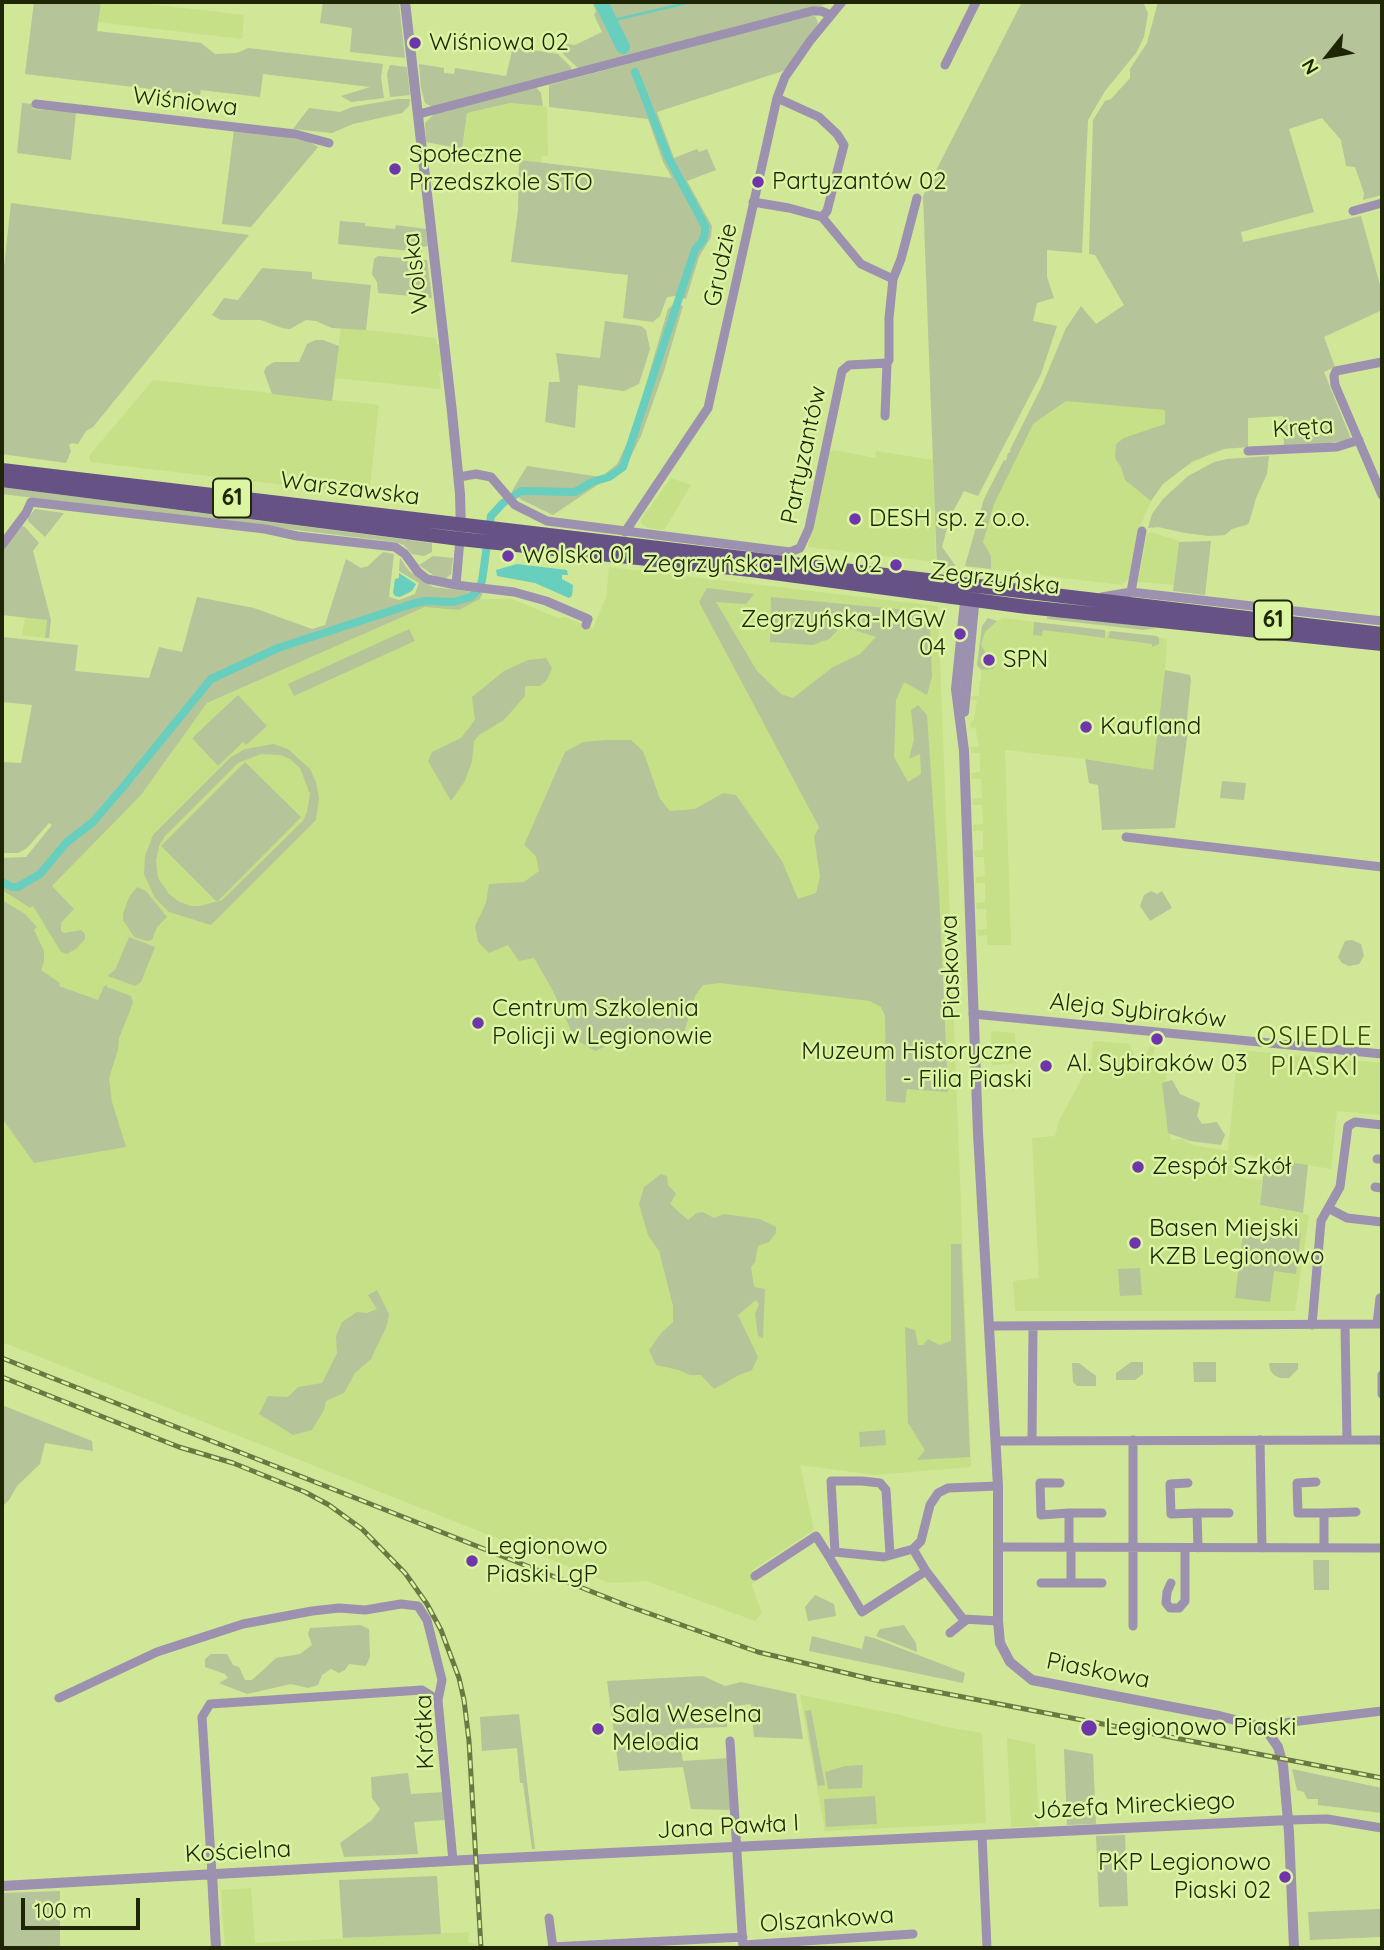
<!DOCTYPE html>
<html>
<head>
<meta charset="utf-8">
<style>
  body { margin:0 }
  #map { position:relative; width:1384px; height:1950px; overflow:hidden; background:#cfe796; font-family:Quicksand,sans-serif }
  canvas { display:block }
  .frame { position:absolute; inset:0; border:4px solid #1e2605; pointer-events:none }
  .north { position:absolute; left:1293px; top:21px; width:70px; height:70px; -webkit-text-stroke:5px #dcf5a3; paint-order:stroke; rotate:239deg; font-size:19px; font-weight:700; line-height:28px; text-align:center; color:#1e2605 }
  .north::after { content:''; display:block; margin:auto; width:24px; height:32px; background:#1e2605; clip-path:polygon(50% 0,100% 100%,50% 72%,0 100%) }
  .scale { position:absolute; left:21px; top:1898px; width:119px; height:32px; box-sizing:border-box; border:4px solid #1e2605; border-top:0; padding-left:9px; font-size:21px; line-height:24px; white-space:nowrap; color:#1e2605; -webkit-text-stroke:5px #dcf5a3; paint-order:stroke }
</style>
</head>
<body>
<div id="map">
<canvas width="1384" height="1950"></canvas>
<div class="frame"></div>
<div class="north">N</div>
<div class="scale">100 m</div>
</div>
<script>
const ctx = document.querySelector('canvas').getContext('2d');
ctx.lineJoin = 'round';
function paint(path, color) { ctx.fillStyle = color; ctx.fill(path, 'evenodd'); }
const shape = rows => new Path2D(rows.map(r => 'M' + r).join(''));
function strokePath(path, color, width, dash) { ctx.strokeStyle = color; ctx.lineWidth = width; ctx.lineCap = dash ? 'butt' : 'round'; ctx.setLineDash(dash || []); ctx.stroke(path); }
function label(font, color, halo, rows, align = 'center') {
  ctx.font = font + ' Quicksand,sans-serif'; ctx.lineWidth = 5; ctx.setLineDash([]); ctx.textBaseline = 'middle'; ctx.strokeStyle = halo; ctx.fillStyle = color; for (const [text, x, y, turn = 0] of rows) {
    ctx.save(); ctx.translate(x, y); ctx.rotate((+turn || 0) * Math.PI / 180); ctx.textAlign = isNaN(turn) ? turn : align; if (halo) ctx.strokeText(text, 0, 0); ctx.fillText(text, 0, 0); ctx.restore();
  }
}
paint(shape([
  [101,2,130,2,244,15,242,39,97,22],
  [510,103,547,107,548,156,542,156,541,163,462,154,467,113],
  [341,327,436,338,437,344,440,345,443,371,439,372,441,389,335,378],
  [1156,343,1211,454,1179,470,1163,484,1152,499,1138,531,1129,578,1122,585,965,566,984,499,1004,460,1006,461,1008,453,1011,452,1010,450,1041,388],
  [153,380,379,405,369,495,91,462,89,456],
  [834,450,875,458,876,451,933,460,936,562,808,547,828,452],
  [671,478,691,485,664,530,648,528,641,523,641,519],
  [1151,532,1179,541,1174,585,1138,582,1147,534],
  [609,567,938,606,971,1467,875,1475,800,1465,814,1530,752,1570,757,1580,751,1584,762,1613,755,1621,646,1581,610,1583,2,1342,2,890,30,908,141,795,207,703,428,606,459,610,480,599,512,599,558,618,564,617,593,628,606,598],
  [25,617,47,620,45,638,22,635],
  [988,618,997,621,1004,618,1167,639,1165,670,1153,770,1085,759,1005,750,1011,945,987,945,987,935,978,936,977,930,987,929,986,909,977,909,976,903,985,902,985,883,976,883,976,877,985,876,984,857,975,857,974,851,983,850,983,831,973,831,973,825,983,824,982,805,972,805,972,799,982,798,981,779,972,779,971,773,980,772,980,753,971,753,971,747,979,747,975,726,971,729,970,722,974,720,977,700,971,700,972,696,979,696,980,683,978,683,981,681,981,670,977,665,982,626],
  [994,1031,1015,1033,1017,1063,992,1065,991,1033],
  [1093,1041,1129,1044,1136,1058,1144,1058,1150,1046,1155,1047,1153,1060,1168,1062,1164,1093,1171,1140,1182,1139,1192,1145,1228,1151,1238,1050,1382,1063,1382,1115,1337,1111,1331,1169,1244,1154,1241,1178,1262,1180,1260,1205,1309,1215,1295,1311,1015,1311,1013,1281,1039,1278,1032,1138,1055,1136,1059,1121,1091,1061],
  [800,1695,896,1714,946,1727,982,1733,986,1823,825,1831],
  [1007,1738,1035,1744,1039,1826,1011,1827],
  [251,1888,255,1943,469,1932,468,1943,477,1944,477,1948,225,1948,221,1890]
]), '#c6e087');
paint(shape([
  [34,2,101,2,97,31,201,43,215,54,237,53,248,48,383,64,381,77,384,98,351,102,341,96,370,87,263,74,260,97,201,90,200,95,25,74],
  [323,2,399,2,405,58,350,52,352,28,320,23],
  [592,2,835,2,579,69,563,54,561,43,575,45,602,32,594,15,596,11],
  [1022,2,1143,2,1148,13,1144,37,1136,53,1105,91,1088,120,1082,253,1047,250,1047,277,1054,298,1037,303,1033,321,1057,326,1041,374,978,496,964,491,950,517,942,547,955,565,953,569,937,568,923,196],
  [1158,2,1382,2,1382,195,1363,200,1364,193,1355,167,1346,166,1341,140,1322,118,1289,129,1314,212,1241,232,1243,242,1361,216,1380,285,1382,285,1382,310,1324,337,1335,367,1324,372,1351,439,1314,446,1284,447,1283,416,1248,418,1248,447,1224,449,1193,461,1163,484,1151,501,1125,480,1121,467,1115,458,1116,444,1124,438,1165,424,1165,410,1066,401,1033,424,994,504,983,542,991,556,991,569,965,566,984,499,1004,460,1006,461,1008,453,1011,452,1010,450,1041,388,1066,328,1081,306,1096,324,1124,305,1095,255,1089,254,1093,120,1105,101,1111,99,1130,78,1130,69,1147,43],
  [810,15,816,17,818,24,786,70,657,112,674,158,697,149,699,152,707,149,716,170,687,181,712,226,711,237,699,257,686,299,675,296,667,297,660,316,653,322,623,318,628,275,511,262,518,210,519,160,672,178,663,162,648,119,549,107,549,85],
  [513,47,558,54,571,67,571,71,432,107,425,103,421,88,419,64,444,68,444,73,454,74,455,68,506,76],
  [390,65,407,67,410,95,390,97,387,74],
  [536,87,541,93,543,106,510,103,467,113,462,149,426,142,425,123,434,114],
  [398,99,410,99,409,106,402,113,353,124,332,133,293,129,309,108,340,112,352,107],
  [22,103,32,104,33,109,76,112,71,160,17,153],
  [234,130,286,137,310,142,318,147,251,227,222,224],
  [11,203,249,235,93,427,86,431,78,444,72,443,69,445,71,451,66,463,2,454,2,285],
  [340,221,365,223,365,226,395,229,396,225,426,229,428,246,422,247,422,252,338,244],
  [378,256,427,260,432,298,378,293,377,282,372,274,374,259],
  [262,268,312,272,312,279,371,285,366,330,332,328,316,321,306,320,290,329,282,328,261,320,221,320,212,315,224,298,238,300],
  [674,304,683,306,664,371,641,436,624,470,617,476,602,482,553,515,522,500,512,491,527,466,601,477,617,464,631,435,668,309],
  [605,321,641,326,646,330,650,349,639,384,624,391,578,385,575,428,545,422,549,382,560,382,556,353,600,358],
  [315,340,323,340,339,346,332,401,272,394,264,372,266,367,274,362,299,362,307,344],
  [1269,456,1267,474,1256,498,1249,523,1246,525,1232,529,1225,535,1210,536,1185,533,1158,527,1148,528,1152,514,1163,499,1188,476,1214,462,1227,459],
  [2,487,432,543,432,552,424,556,412,554,404,545,395,542,2,494],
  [35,509,64,513,45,537,28,521,28,518],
  [22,526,25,527,39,543,33,551,51,620,49,638,45,638,47,620,2,615,2,551],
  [1211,541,1205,595,1173,591,1179,542],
  [383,552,394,554,389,597,399,600,415,594,419,583,399,571,400,558,409,571,433,587,483,593,480,599,459,610,425,607,207,703,141,795,52,886,74,909,61,923,61,931,64,933,81,930,85,934,85,939,77,948,67,954,61,952,33,906,30,908,2,890,2,858,26,857,52,825,49,823,27,848,18,853,2,853,2,762,21,763,32,705,2,702,2,637,78,645,75,671,149,678,159,647,182,652,197,597,254,608,312,629,325,625,346,559,361,568,368,566],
  [433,556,453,558,451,574,445,579,436,577,419,565],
  [707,588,754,594,746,604,716,602,757,671,781,694,793,698,833,667,860,654,876,637,842,626,829,639,813,645,770,642,771,597,918,611,930,626,932,677,927,695,904,682,896,700,894,757,908,782,921,774,920,754,909,759,914,739,911,710,918,705,927,715,939,893,948,1092,907,1089,905,1103,886,1101,885,1016,881,1007,870,1001,720,983,703,985,695,996,683,1036,659,1041,639,1032,595,1051,575,1039,553,991,534,958,519,961,508,945,489,953,478,942,475,926,486,903,489,884,524,882,539,871,536,856,524,845,565,752,583,742,605,740,631,740,643,751,660,799,670,811,695,809,723,793,736,795,782,861,798,899,816,893,820,877,814,837,819,827,699,602],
  [1047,617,1071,617,1156,628,1144,630,1047,619],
  [988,618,997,621,985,632,981,644,986,654,990,656,987,659,989,662,992,660,996,664,993,669,981,670,977,665,982,626],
  [1034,622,1105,630,1105,638,1043,630,1042,636,1033,635],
  [409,629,415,641,294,696,288,684],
  [1110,631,1157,636,1159,638,1159,644,1152,647,1152,644,1108,638],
  [546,658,552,668,547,680,540,686,525,686,525,696,504,720,479,735,474,741,472,761,465,781,451,801,428,761,432,752,461,738,475,720,472,697,504,671,517,665,528,660],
  [1165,670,1190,675,1191,680,1186,728,1188,731,1175,828,1102,830,1098,785,1089,783,1085,759,1153,770],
  [238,695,267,726,246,745,243,742,218,766,192,738],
  [273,744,288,749,310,769,316,782,319,798,316,820,211,925,169,912,155,898,144,874,145,856,153,835,231,757,245,749],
  [261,754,280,755,290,759,300,768,310,794,307,812,303,821,222,900,200,906,190,906,178,901,169,894,158,878,156,861,159,846,165,836,238,763],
  [245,762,301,817,217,902,161,846],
  [1222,781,1246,783,1244,800,1220,798],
  [137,887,146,891,167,917,157,927,152,940,147,941,134,937,123,920,123,914,129,897],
  [1151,891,1157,894,1162,891,1172,908,1150,921,1140,906,1144,895],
  [2,900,25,914,37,927,34,930,44,951,44,962,41,970,60,983,59,986,98,1000,104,986,107,985,107,987,131,996,133,1003,119,1038,118,1050,109,1078,112,1102,126,1147,34,1163,2,1118],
  [129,937,155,947,141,982,135,986,111,977,110,978,108,975,115,970],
  [1352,940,1361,944,1364,956,1359,964,1349,966,1342,963,1338,957,1345,941],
  [1172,1080,1180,1094,1200,1103,1197,1116,1202,1124,1217,1122,1225,1135,1221,1145,1190,1141,1168,1133,1162,1083],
  [1265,1158,1308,1165,1303,1213,1260,1205],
  [661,1174,667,1176,668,1185,676,1194,670,1204,688,1220,697,1213,703,1212,714,1218,724,1214,760,1219,776,1227,776,1233,769,1242,758,1246,755,1262,751,1267,754,1287,765,1289,763,1338,758,1336,755,1314,759,1304,756,1300,738,1315,758,1357,752,1370,739,1375,714,1389,701,1375,690,1375,679,1370,656,1365,649,1350,662,1332,673,1322,673,1306,659,1251,648,1235,639,1204,644,1187],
  [1244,1225,1301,1233,1296,1274,1274,1271,1270,1302,1235,1298],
  [951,1244,961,1244,970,1457,917,1460,925,1450,908,1423,905,1327,915,1330,918,1345,923,1345,928,1339,939,1345,951,1341],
  [1140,1268,1142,1295,1120,1296,1118,1269],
  [377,1290,389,1314,387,1325,371,1359,355,1373,344,1393,326,1401,324,1410,312,1430,293,1435,259,1414,268,1396,288,1397,298,1387,322,1383,337,1353,336,1336,342,1322,357,1312,367,1313,377,1309,368,1295],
  [1131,1362,1143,1362,1143,1374,1135,1380,1116,1380,1116,1373],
  [1193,1362,1216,1362,1216,1382,1194,1382],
  [1072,1363,1079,1363,1096,1376,1096,1386,1077,1386,1073,1382],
  [1269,1363,1298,1363,1298,1369,1289,1378,1280,1378,1274,1375,1270,1370],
  [2,1405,92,1441,93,1451,45,1443,40,1464,17,1486,9,1500,2,1507],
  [885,1430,886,1445,860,1447,859,1432],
  [1313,1560,1329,1560,1329,1590,1314,1590],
  [815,1595,834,1604,836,1616,808,1621,805,1607],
  [360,1625,369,1629,370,1657,366,1666,349,1664,345,1670,339,1673,331,1669,322,1675,318,1685,308,1688,291,1684,247,1694,219,1683,228,1678,225,1674,205,1667,205,1659,211,1654,227,1654,233,1665,239,1667,245,1680,252,1680,276,1658,300,1654,312,1645,308,1634,310,1628],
  [904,1625,916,1643,917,1652,876,1636,880,1629],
  [812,1636,862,1649,865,1636,874,1638,965,1673,963,1683,809,1651],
  [703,1676,725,1686,741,1682,796,1694,803,1739,754,1737,751,1704,727,1707,727,1727,677,1729,683,1761,729,1758,732,1810,691,1809,683,1767,619,1771,607,1681],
  [811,1710,825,1785,818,1786,805,1711],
  [519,1714,535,1849,532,1849,523,1783,520,1783,517,1748,482,1751,480,1717],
  [1064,1749,1093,1754,1096,1824,1067,1825],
  [863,1765,862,1788,828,1789,825,1772,845,1766],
  [1292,1769,1382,1788,1382,1813,1318,1805,1318,1799,1307,1799,1304,1792,1297,1790],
  [408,1773,411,1794,444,1792,446,1820,414,1822,418,1854,344,1857,340,1843,372,1820,380,1809,372,1798,371,1777],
  [875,1796,877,1824,826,1827,824,1799],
  [1125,1835,1128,1906,1099,1907,1096,1836],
  [437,1876,441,1934,343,1938,339,1880],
  [60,1891,60,1948,2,1948,2,1893],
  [1379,1909,1382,1910,1382,1948,1381,1937,1310,1940,1308,1912]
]), '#b6c499');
paint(shape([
  [517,564,567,570,568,575,562,575,562,579,573,585,572,596,569,598,535,583,497,576,496,570],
  [399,573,416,584,412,591,400,597,395,596,393,593,395,579,399,578]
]), '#68cebe');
strokePath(shape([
  [610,21,691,2]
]), '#68cebe', 2.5);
strokePath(shape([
  [2,882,12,887,18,887,40,874,67,842,93,822,123,787,211,679,278,648,415,603,426,601,453,602,471,597,477,591,482,581,491,516,503,503,521,491,575,492,592,482,609,477,623,467,695,250,703,240,705,232,705,226,668,157,635,72]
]), '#68cebe', 8);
strokePath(shape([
  [601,2,623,47]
]), '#68cebe', 14);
strokePath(shape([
  [945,65,976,2],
  [777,98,819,117,837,134,844,145,827,211,822,217],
  [36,104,295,134,329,143],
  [419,114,812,11,821,11,831,15],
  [753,202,789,208,822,217,861,264,893,279],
  [1353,211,1382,203],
  [1382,362,1336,371,1334,376,1335,385,1382,495],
  [885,416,887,363],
  [1248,451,1337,447,1359,440],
  [459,477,476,474,491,477,515,505,547,521,790,552,800,548,809,528,842,371,849,365,887,363,889,360,889,318,893,279,901,259,917,198],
  [625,532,708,408,777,98,785,77,810,41,842,2],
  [460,539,456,585,514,592,546,601,588,619,586,625],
  [2,545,26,513,31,502,265,529,297,536,395,547,405,554,418,572,427,579,456,585],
  [1131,592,1142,531],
  [1102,597,1131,592,1382,621],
  [1126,837,1382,867],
  [973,1014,1382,1054],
  [1377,1159,1382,1159],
  [1375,1187,1382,1188],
  [1328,1208,1347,1218,1382,1222],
  [1377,1324,1380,1298],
  [1312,1325,1321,1221,1340,1187,1348,1126,1355,1122,1382,1125],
  [1345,1325,1347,1439],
  [989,1326,1382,1324],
  [1382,1394,1382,1375],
  [1032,1440,1033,1326],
  [1133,1440,1133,1626],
  [1260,1440,1262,1548],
  [996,1441,1382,1440],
  [1316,1482,1297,1483,1298,1513,1324,1513],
  [1060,1483,1040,1483,1041,1515,1069,1513],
  [1188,1483,1170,1484,1171,1514,1197,1513,1198,1548],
  [1197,1513,1229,1513],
  [1069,1543,1069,1513,1102,1513],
  [998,1547,1382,1548],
  [1324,1548,1324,1513,1356,1512],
  [913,1549,926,1571,963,1619,998,1621],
  [835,1552,831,1481,862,1481,880,1483,886,1490,890,1555],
  [1071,1553,1071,1583,1102,1583],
  [828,1555,862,1612,926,1571],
  [755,1576,816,1536,828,1555,835,1552,884,1557,913,1549,921,1541,930,1505,938,1493,948,1488,998,1486],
  [1041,1583,1071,1583],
  [1171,1583,1167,1592,1166,1603,1170,1608,1179,1608,1185,1601,1185,1548],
  [950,1633,965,1621],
  [59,1698,157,1652,243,1624,312,1611,339,1608,365,1610,401,1604,418,1606,427,1620,442,1680,438,1700,453,1861],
  [1262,1728,1283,1723,1382,1711],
  [730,1741,743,1948],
  [1289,1820,1327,1819,1382,1828],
  [982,1835,987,1948],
  [212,1874,202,1717,210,1704,422,1690,438,1700],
  [549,1918,553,1948],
  [743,1945,913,1934],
  [552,1947,743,1937]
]), '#9c91ae', 9);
strokePath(shape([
  [405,2,452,412,460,494,461,531],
  [966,592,956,689,964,751,978,1133,998,1486,998,1621,1000,1643,1010,1662,1032,1680,1219,1716,1255,1725,1269,1734,1278,1747,1283,1765,1289,1832,1294,1948],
  [964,712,975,595],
  [212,1874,216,1948],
  [2,1886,466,1860,1289,1820]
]), '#9c91ae', 10);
strokePath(shape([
  [2,470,1382,634],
  [2,480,460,539,751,570,1027,607,1382,644]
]), '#675286', 14);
const rail = shape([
  [2,1358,628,1606,758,1652,875,1680,1382,1778],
  [2,1377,179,1447,233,1463,305,1492,329,1505,362,1529,405,1573,427,1604,441,1630,459,1678,464,1700,469,1741,481,1948]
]);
strokePath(rail, '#6a7943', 5);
strokePath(rail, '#dcf5a3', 2.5, [8]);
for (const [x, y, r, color] of [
  [415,43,7,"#6f35ab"],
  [395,169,7,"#6f35ab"],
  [758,182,7,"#6f35ab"],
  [855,519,7,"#6f35ab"],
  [508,556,7,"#6f35ab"],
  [896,565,7,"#6f35ab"],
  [960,634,7,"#6f35ab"],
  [989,660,7,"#6f35ab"],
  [1086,727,7,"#6f35ab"],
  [478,1023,7,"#6f35ab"],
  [1157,1039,7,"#6f35ab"],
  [1046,1066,7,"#6f35ab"],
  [1138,1167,7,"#6f35ab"],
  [1135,1243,7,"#6f35ab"],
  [472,1561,7,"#6f35ab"],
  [1089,1728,9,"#6f35ab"],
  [598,1729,7,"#6f35ab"],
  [1285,1877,7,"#6f35ab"]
]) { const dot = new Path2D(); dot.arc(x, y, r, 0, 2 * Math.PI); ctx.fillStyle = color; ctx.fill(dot); strokePath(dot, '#dcf5a3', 2.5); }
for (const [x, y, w] of [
  [232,498,38],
  [1273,620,38]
]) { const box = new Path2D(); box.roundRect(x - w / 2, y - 19.5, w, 39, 5); ctx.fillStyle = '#dcf5a3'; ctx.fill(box); strokePath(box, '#1e2605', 2); }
label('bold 23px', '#1e2605', null, [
  ["61",232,498],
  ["61",1273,620]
]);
label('24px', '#1e2605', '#dcf5a3', [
  ["Wiśniowa 02",429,43],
  ["Społeczne",409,155],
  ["Przedszkole STO",409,183],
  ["Partyzantów 02",772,182],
  ["DESH sp. z o.o.",869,519],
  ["Wolska 01",522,556],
  ["Zegrzyńska-IMGW 02",882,565,"right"],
  ["Zegrzyńska-IMGW",946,620,"right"],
  ["04",946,648,"right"],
  ["SPN",1003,660],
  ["Kaufland",1100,727],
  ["Centrum Szkolenia",492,1009],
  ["Policji w Legionowie",492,1037],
  ["Muzeum Historyczne",1032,1052,"right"],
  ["- Filia Piaski",1032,1080,"right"],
  ["Al. Sybiraków 03",1157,1064,"center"],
  ["Zespół Szkół",1152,1167],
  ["Basen Miejski",1149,1229],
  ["KZB Legionowo",1149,1257],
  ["Legionowo",486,1547],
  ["Piaski LgP",486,1575],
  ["Sala Weselna",612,1715],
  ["Melodia",612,1743],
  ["Legionowo Piaski",1105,1728],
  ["PKP Legionowo",1271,1863,"right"],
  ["Piaski 02",1271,1891,"right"]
], 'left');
label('24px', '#1e2605', '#dcf5a3', [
  ["Wiśniowa",185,102,7],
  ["Grudzie",721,265,-78],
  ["Wolska",416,273,-97],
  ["Kręta",1303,428,-4],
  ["Partyzantów",804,455,-78],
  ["Warszawska",350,489,7],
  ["Zegrzyńska",995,579,7],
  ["Piaskowa",951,967,-92],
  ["Aleja Sybiraków",1138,1011,6],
  ["Piaskowa",1098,1671,11],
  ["Krótka",425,1732,-92],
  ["Józefa Mireckiego",1134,1806,-3],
  ["Jana Pawła I",728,1827,-3],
  ["Kościelna",238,1852,-3],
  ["Olszankowa",827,1920,-4]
]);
ctx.letterSpacing = '2px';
label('26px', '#374604', '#dcf5a3', [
  ["OSIEDLE",1315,1037],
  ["PIASKI",1315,1067]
]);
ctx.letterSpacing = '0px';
</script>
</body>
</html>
